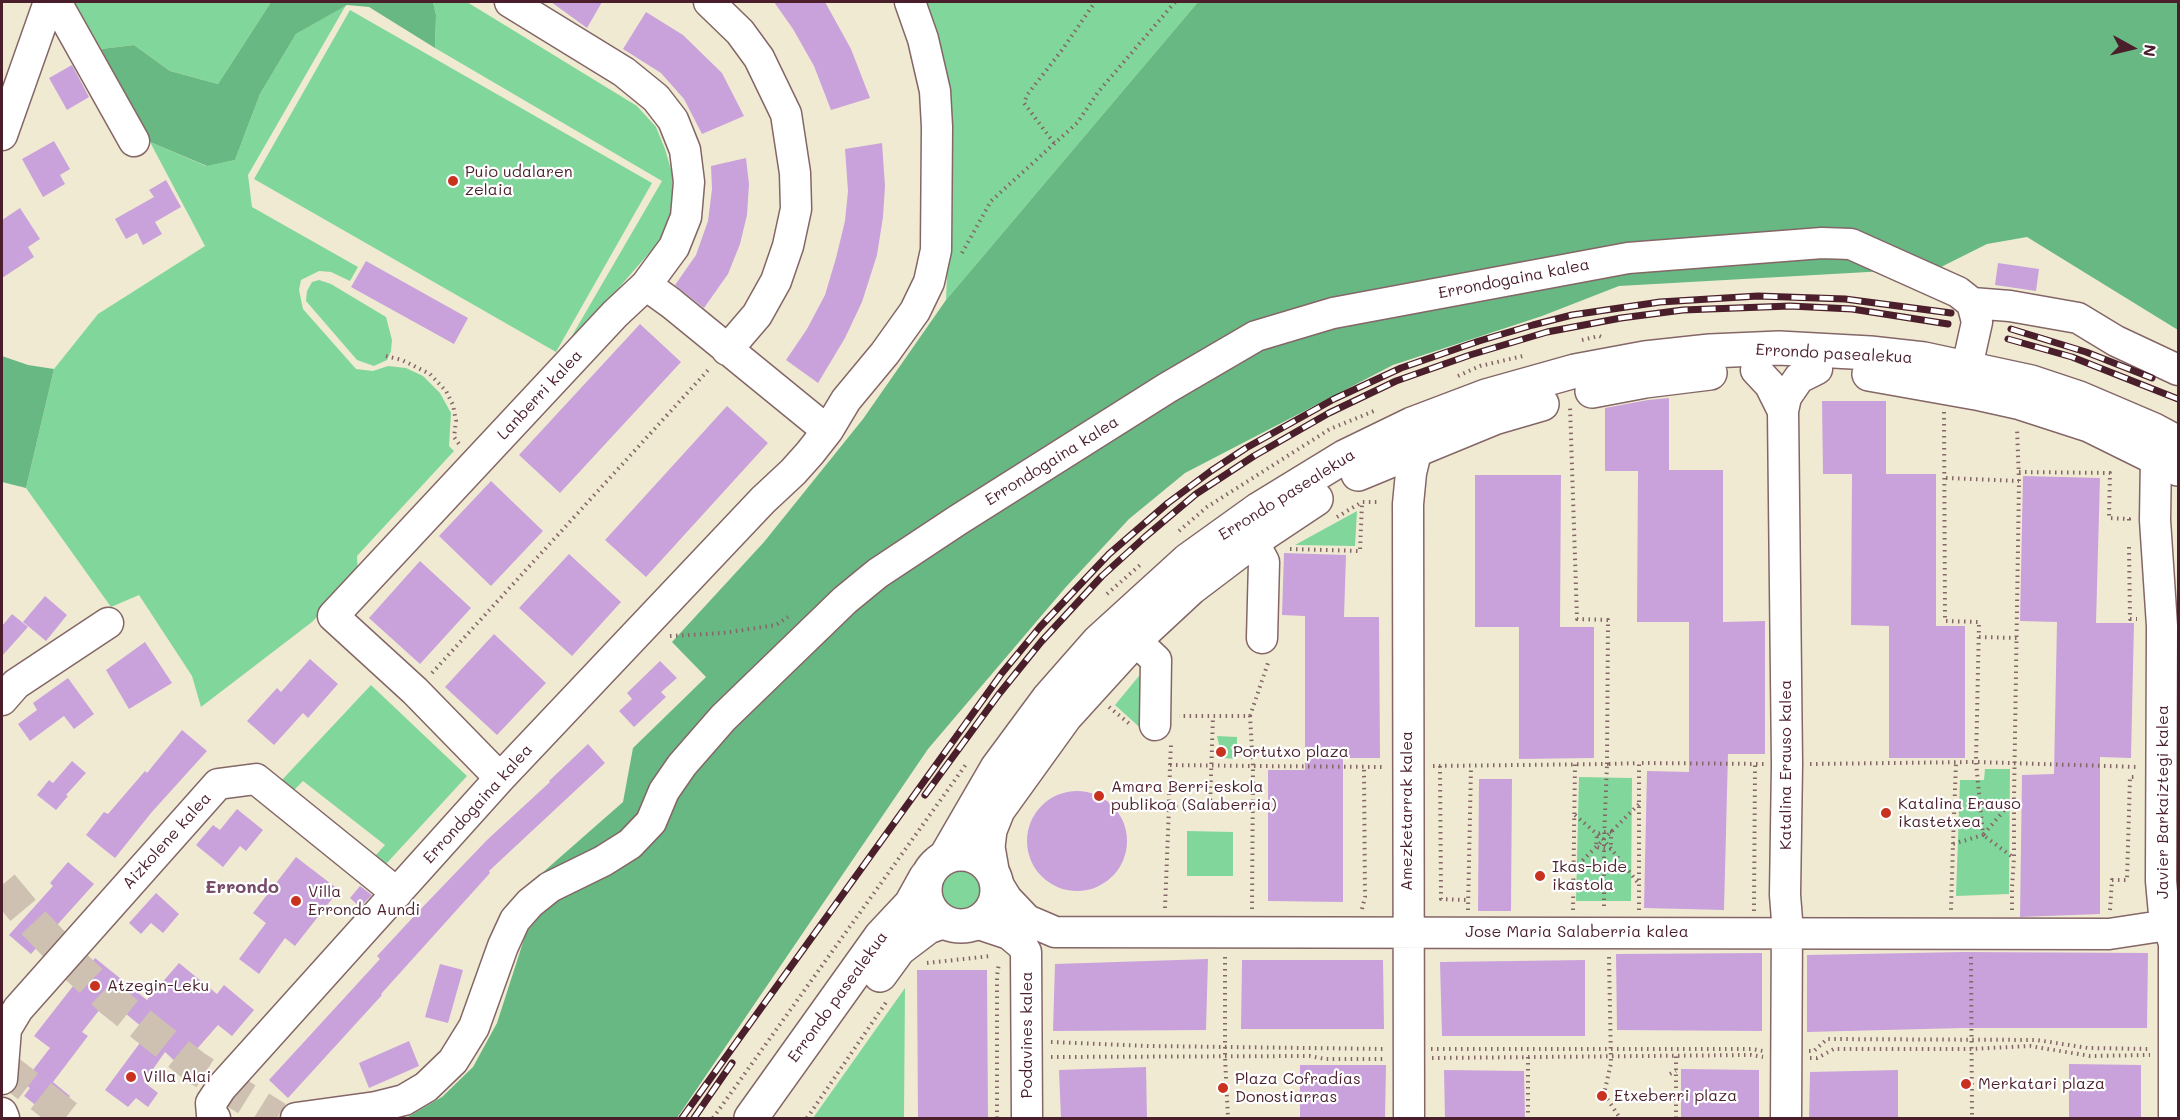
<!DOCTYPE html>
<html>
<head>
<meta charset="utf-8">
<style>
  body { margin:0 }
  #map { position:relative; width:2180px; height:1120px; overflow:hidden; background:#f0ead3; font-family:Mali,sans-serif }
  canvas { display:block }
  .frame { position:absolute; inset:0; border:3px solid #4a1f2b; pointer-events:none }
  .north { position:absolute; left:2102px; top:18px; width:60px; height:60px; -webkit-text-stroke:4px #fff; paint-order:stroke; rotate:98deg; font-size:16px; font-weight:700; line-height:24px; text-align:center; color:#4a1f2b }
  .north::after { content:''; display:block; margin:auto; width:21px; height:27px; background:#4a1f2b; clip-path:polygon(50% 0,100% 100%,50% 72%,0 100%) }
</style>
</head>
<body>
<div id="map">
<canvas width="2180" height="1120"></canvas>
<div class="frame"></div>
<div class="north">N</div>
</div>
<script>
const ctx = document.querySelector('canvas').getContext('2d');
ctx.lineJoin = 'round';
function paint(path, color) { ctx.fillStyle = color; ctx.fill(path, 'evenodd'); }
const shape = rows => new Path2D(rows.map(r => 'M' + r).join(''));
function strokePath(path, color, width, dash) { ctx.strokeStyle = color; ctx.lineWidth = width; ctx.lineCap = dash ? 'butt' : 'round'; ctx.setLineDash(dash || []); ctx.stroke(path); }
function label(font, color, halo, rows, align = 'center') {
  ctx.font = font + ' Mali,sans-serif'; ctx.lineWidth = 4.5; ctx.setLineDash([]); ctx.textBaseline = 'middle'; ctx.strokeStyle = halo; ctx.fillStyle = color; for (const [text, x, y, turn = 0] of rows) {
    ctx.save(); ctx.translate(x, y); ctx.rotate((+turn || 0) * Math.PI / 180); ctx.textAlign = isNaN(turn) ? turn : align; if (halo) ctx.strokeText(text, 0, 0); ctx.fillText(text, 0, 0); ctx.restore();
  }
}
paint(shape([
  [73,2,271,2,218,84,170,71,134,45,101,49],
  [433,2,467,2,637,106,656,127,665,149,672,173,673,197,670,220,657,244,562,353,662,181,435,48,436,15],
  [921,2,1198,2,946,300,951,183,945,68,933,24],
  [346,5,248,175,252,207,358,267,350,281,331,272,319,271,301,280,299,290,303,309,356,369,373,371,388,366,406,368,423,376,440,393,451,413,449,446,454,451,357,556,358,575,312,622,201,707,192,676,139,595,111,607,26,488,54,369,98,314,205,246,150,142,206,166,235,160,260,94,296,34],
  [350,10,652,183,556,352,254,179],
  [319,280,331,284,386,317,392,340,391,351,387,360,374,366,357,360,306,301,307,291,312,282],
  [1357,511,1355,546,1295,545],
  [1148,665,1147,734,1115,705],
  [371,685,467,776,386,864,375,856,385,845,303,781,293,791,281,781],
  [1217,736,1237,737,1237,759,1222,758],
  [1985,769,2010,769,2009,894,1956,896,1960,780,1984,780],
  [1579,777,1632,778,1631,901,1576,901],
  [1187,831,1233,832,1233,876,1187,876],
  '939 890a21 21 0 1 1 42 0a21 21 0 1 1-42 0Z',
  [905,988,904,1118,813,1118]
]), '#81d79b');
paint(shape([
  [271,2,433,2,436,15,435,48,369,7,347,5,296,34,260,94,235,160,207,166,150,142,101,49,134,45,170,71,218,84],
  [1198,2,2178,2,2178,330,2027,237,1987,244,1939,268,1619,286,1542,316,1393,365,1185,473,1129,519,1065,588,928,749,677,1118,406,1118,442,1097,473,1067,497,1023,526,933,544,910,533,881,623,802,633,748,706,677,672,642,764,542,863,419,946,300],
  [2,356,28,365,54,369,26,488,2,482]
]), '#68b883');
paint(shape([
  [551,2,602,2,587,28],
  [774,2,825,2,851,49,870,98,831,110,814,66,793,29],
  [646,12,683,35,722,73,744,116,702,134,684,99,661,73,623,49],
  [72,65,89,97,67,110,49,78],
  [54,141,70,169,60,175,65,184,43,197,22,159],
  [882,143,885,186,883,217,877,255,862,302,845,338,818,383,786,360,807,329,825,295,836,258,845,221,848,191,845,149],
  [746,158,749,184,747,215,740,244,728,274,704,308,675,285,696,255,708,221,712,189,711,166],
  [166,180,181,207,155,222,162,234,143,245,137,233,126,239,115,219,154,197,149,190],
  [20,208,40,239,28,247,34,257,2,278,2,220],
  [366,261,468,318,454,344,351,287],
  [1998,263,2039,269,2036,291,1995,285],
  [640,324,681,362,560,493,519,455],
  [1669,398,1669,470,1723,470,1723,622,1765,621,1765,754,1728,754,1724,910,1644,908,1647,771,1689,772,1689,622,1637,622,1638,471,1605,471,1605,408,1648,400],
  [1822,401,1886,401,1886,474,1936,474,1936,626,1965,626,1965,758,1889,758,1889,626,1851,625,1852,474,1823,474],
  [727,406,768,443,646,577,605,540],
  [1475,475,1561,475,1560,627,1594,627,1594,758,1519,759,1519,627,1475,627],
  [2023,476,2100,478,2096,623,2134,623,2131,758,2100,757,2100,914,2020,917,2022,775,2054,774,2057,622,2020,621],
  [491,481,543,531,491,586,439,536],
  [1284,553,1346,555,1344,617,1379,617,1380,758,1343,758,1343,902,1268,901,1268,770,1305,770,1305,616,1282,615],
  [569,554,621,602,572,656,519,608],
  [420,561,471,608,420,664,369,618],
  [45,596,67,615,46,641,23,622],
  [12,614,28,627,2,656,2,626],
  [494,634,546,683,497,735,445,687],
  [145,642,172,683,129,709,106,670],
  [310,659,338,684,308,718,303,713,274,745,247,721,277,688,281,692],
  [660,661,677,678,661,692,666,697,634,727,619,711,632,699,627,693],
  [68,678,94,714,74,729,64,716,30,741,18,724,37,710,33,703],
  [182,730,207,751,151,813,115,858,86,835,104,812,108,814,145,771,147,773],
  [588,744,605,763,489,871,490,873,381,994,382,995,288,1098,269,1080,380,959,377,956,417,913,487,840,550,782,549,781],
  [72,761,86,773,66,795,68,796,56,810,37,795,49,780,53,783],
  [1479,779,1512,779,1511,911,1478,911],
  '1027 841a50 50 0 1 1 100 0a50 50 0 1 1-100 0Z',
  [237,809,263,830,246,851,240,846,223,867,196,845,213,825,220,830],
  [296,857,339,890,295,946,285,938,259,974,239,959,266,923,253,913],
  [68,862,94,884,31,954,9,935,53,886,50,883],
  [360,886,372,895,360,907,350,898],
  [156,893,179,914,163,933,151,923,141,934,129,923],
  [1963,952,2148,953,2147,1028,1964,1028,1807,1032,1807,955],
  [1762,953,1762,1031,1617,1030,1616,954],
  [95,958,147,1000,179,963,217,994,224,985,254,1010,232,1036,218,1025,181,1067,165,1052,144,1082,158,1093,148,1107,136,1098,128,1107,105,1090,148,1032,108,999,82,1032,88,1036,53,1082,70,1096,58,1110,53,1106,47,1114,24,1096,30,1088,23,1083,50,1048,34,1036],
  [1208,959,1206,1030,1053,1031,1055,964],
  [1242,960,1383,960,1384,1029,1241,1029],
  [1585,960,1585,1036,1442,1036,1440,962],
  [440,964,463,970,448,1023,425,1017],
  [917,970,987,970,988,1119,918,1119],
  [409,1041,419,1066,369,1088,359,1063],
  [2069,1064,2141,1065,2141,1119,2069,1119],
  [1300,1065,1386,1065,1385,1119,1300,1119],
  [1146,1067,1147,1119,1061,1119,1059,1070],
  [1681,1069,1759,1070,1759,1119,1681,1119],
  [1444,1070,1524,1071,1525,1119,1445,1119],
  [1898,1070,1898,1119,1809,1119,1810,1072]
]), '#c9a2db');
strokePath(shape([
  [2,885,32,921,71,962,111,1000,195,1067,277,1118],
  [2,1066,69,1118]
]), '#cfc1b1', 33, [33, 16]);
const minor = shape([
  [56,2,134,141],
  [709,2,740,32,759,58,786,114,795,173,796,209,788,246,776,281,757,315,727,350],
  [2,135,49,2],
  [646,285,671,303,818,423],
  [1972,303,2010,306,2078,318,2116,341,2178,370],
  [1756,370,1770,385,1783,411],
  [2173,448,2156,457,2155,520,2162,626,2161,881,2164,914,2174,943,2174,1118],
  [1253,541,1264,562,1262,638],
  [1135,640,1156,660,1155,725],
  [2,700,16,684,108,623],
  [500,778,415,691,333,616,615,314,646,285,674,247,686,217,689,182,685,150,673,120,656,98,624,72,510,2],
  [996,881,1007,899,1027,920,1055,932,2109,934,2168,925,2178,926],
  [976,923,1009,934,1022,945,1026,952,1027,1118],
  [2,1079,6,1029,18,1009,218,784,256,779,397,893],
  [2,1113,4,1118],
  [215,1118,212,1115,211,1103,221,1088,500,778,763,500,793,472,810,453,828,430,846,400,885,353,915,311,929,282,936,250,937,127,935,91,923,39,910,2],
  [296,1118,376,1107,404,1100,426,1087,453,1061,474,1027,503,946,515,920,530,903,550,887,603,861,630,844,651,822,664,791,682,765,723,718,845,600,878,573,958,520,1167,388,1256,336,1333,313,1628,258,1822,243,1851,244,1958,292,1972,303,1977,322,1967,367,1975,390],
  [1409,1118,1408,504,1411,473,1417,448],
  [1786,1118,1787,920,1785,895,1787,764,1783,411,1786,397,1799,378,1817,369]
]);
const major = shape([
  [1869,374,1976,393,2021,403,2089,425,2178,469],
  [1592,391,1645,381,1710,373],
  [1358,474,1494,418,1542,404],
  '925 890a36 36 0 1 1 72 0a36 36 0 1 1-72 0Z',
  [946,856,997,768,1048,699,1099,641,1188,560,1259,509,1344,457,1412,424,1486,396,1575,371,1645,358,1710,351,1779,348,1870,353,1924,359,2031,382,2079,398,2154,430,2178,443],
  [992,870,988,847,990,830,998,810,1065,717,1135,640,1191,588,1253,541,1316,499],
  [880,975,899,949,928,927,942,922],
  [751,1118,881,936,911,904,926,877]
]);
strokePath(minor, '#846666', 33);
strokePath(major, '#846666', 36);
strokePath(shape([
  [1054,143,1024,103,1027,95,1062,50,1095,2],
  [962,253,991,201,1077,123,1099,91,1175,2],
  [1582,340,1599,336,1604,338],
  [386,356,402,360,430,374,446,391,453,405,456,421,454,437,459,444],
  [1458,376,1480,366,1523,356],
  [1944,412,1945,621,1979,622,1976,762,1983,835,1953,844,1951,910],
  [2019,472,2110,473,2109,518,2129,519,2129,522],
  [1946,478,2019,481],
  [1337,517,1362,502,1377,502],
  [1179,531,1207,507,1330,429,1374,411],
  [2129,547,2130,619,2137,619],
  [1290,549,1360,551,1362,503],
  [1107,594,1140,565],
  [670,636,723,633,776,625,788,617],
  [1979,637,2017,638],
  [432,673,710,368],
  [1109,707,1131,725],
  [1250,716,1269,660],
  [1810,764,1976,762,2139,767],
  [1170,765,1171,745],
  [1433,766,1607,764,1608,620,1577,619,1570,406],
  [1440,766,1441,899,1468,900],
  [2014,799,2019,481,2017,428],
  [1210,806,1213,716],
  [1169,807,1170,765,1253,766,1250,716,1179,716],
  [1575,815,1604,840,1639,884],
  [1604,832,1611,832,1611,849,1596,847,1597,834,1604,832],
  [1953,844,1956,762],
  [1574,869,1639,804],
  [1604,906,1604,840,1607,764,1639,763],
  [1165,908,1169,807,1252,806],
  [1252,909,1253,766,1384,767],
  [1362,909,1365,897,1364,766],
  [1468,910,1471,766],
  [1573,910,1575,764],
  [1639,910,1639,763,1764,764],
  [2012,910,2012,887,2014,858,2014,799,1983,835,2014,858],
  [2110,910,2112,880,2127,880,2130,777,2136,777],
  [1754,911,1755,764],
  [1225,957,1225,1057,1228,1118],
  [1609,957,1611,1063,1604,1094,1620,1118],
  [1971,957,1972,1118],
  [927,963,991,956],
  [1051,1042,1149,1046,1385,1049],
  [1431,1049,1752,1049,1763,1051],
  [1809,1051,1814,1051,1827,1039,2037,1040,2088,1048,2151,1049],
  [1051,1057,1310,1056,1325,1059,1385,1059],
  [1528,1057,1528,1118],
  [1432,1058,1751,1055,1763,1057],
  [1810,1058,1817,1058,1834,1049,1971,1049,2030,1046,2090,1056,2150,1055],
  [1670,1074,1676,1071],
  [713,1118,967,763],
  [807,1118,887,1001],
  [997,1118,997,976,999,963],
  [1676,1118,1676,1056]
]), '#846666', 4, [1.5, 4.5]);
strokePath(minor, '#fff', 30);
strokePath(major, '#fff', 33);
const rail = shape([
  [2011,329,2086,352,2152,378],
  [2008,339,2072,357,2178,399],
  [925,795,999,694,1041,642,1102,576,1145,537,1196,494,1254,456,1329,413,1396,381,1470,355,1547,332,1621,318,1683,310,1790,306,1852,309,1948,324],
  [682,1118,1002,673,1040,627,1109,554,1168,503,1211,471,1246,448,1334,399,1401,368,1479,341,1533,325,1572,315,1660,302,1758,296,1845,299,1951,313],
  [694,1118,732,1063]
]);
strokePath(rail, '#4a1f2b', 7);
strokePath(rail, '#fff', 4.5, [14]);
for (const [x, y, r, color] of [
  [453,181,6,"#c8321e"],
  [1221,752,6,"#c8321e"],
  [1099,796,6,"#c8321e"],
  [1886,813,6,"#c8321e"],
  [1540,876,6,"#c8321e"],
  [296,901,6,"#c8321e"],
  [95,986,6,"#c8321e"],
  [131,1077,6,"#c8321e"],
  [1966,1084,6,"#c8321e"],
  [1223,1088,6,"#c8321e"],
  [1602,1096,6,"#c8321e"]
]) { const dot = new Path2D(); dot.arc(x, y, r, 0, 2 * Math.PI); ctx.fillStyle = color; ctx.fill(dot); strokePath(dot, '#fff', 2); }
label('16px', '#4a1f2b', '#fff', [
  ["Puio udalaren",465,172],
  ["zelaia",465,190],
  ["Portutxo plaza",1233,752],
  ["Amara Berri eskola",1111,787],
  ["publikoa (Salaberria)",1111,805],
  ["Katalina Erauso",1898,804],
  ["ikastetxea",1898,822],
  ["Ikas-bide",1552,867],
  ["ikastola",1552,885],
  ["Villa",308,892],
  ["Errondo Aundi",308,910],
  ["Atzegin-Leku",107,986],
  ["Villa Alai",143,1077],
  ["Plaza Cofradías",1235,1079],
  ["Donostiarras",1235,1097],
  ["Merkatari plaza",1978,1084],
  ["Etxeberri plaza",1614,1096]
], 'left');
label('16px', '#4a1f2b', '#fff', [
  ["Errondogaina kalea",1514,279,-11],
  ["Errondo pasealekua",1834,354,3],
  ["Lanberri kalea",540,395,-47],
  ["Errondogaina kalea",1052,461,-32],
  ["Errondo pasealekua",1287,495,-32],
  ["Katalina Erauso kalea",1786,765,-90],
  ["Javier Barkaiztegi kalea",2163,802,-90],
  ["Errondogaina kalea",478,804,-48],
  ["Amezketarrak kalea",1407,811,-90],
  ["Aizkolene kalea",167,841,-48],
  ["Jose Maria Salaberria kalea",1577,932],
  ["Errondo pasealekua",838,997,-54],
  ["Podavines kalea",1027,1035,-90]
]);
label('bold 18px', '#764d69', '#fff', [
  ["Errondo",242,887]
]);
</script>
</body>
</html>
